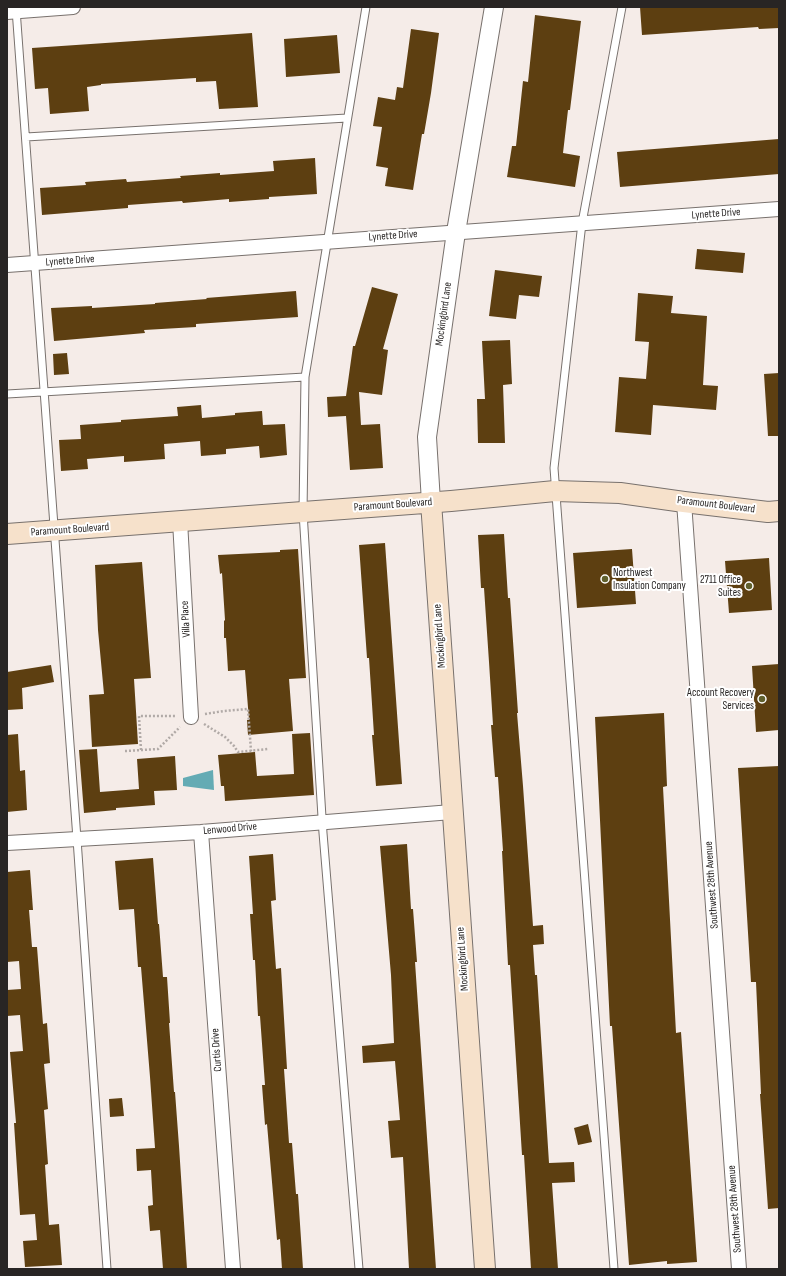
<!DOCTYPE html>
<html>
<head>
<meta charset="utf-8">
<style>
  body { margin:0 }
  #map { position:relative; width:786px; height:1276px; overflow:hidden; background:#f5ece8; font-family:"Sofia Sans Condensed",sans-serif }
  canvas { display:block }
  .frame { position:absolute; inset:0; border:8px solid #282524; pointer-events:none }
</style>
</head>
<body>
<div id="map">
<canvas width="786" height="1276"></canvas>
<div class="frame"></div>
</div>
<script>
const ctx = document.querySelector('canvas').getContext('2d');
ctx.lineJoin = 'round';
function paint(path, color) { ctx.fillStyle = color; ctx.fill(path, 'evenodd'); }
const shape = rows => new Path2D(rows.map(r => 'M' + r).join(''));
function strokePath(path, color, width, dash) { ctx.strokeStyle = color; ctx.lineWidth = width; ctx.lineCap = dash ? 'butt' : 'round'; ctx.setLineDash(dash || []); ctx.stroke(path); }
function label(font, color, halo, rows, align = 'center') {
  ctx.font = font + ' "Sofia Sans Condensed",sans-serif'; ctx.lineWidth = 4; ctx.setLineDash([]); ctx.textBaseline = 'middle'; ctx.strokeStyle = halo; ctx.fillStyle = color; for (const [text, x, y, turn = 0] of rows) {
    ctx.save(); ctx.translate(x, y); ctx.rotate((+turn || 0) * Math.PI / 180); ctx.textAlign = isNaN(turn) ? turn : align; if (halo) ctx.strokeText(text, 0, 0); ctx.fillText(text, 0, 0); ctx.restore();
  }
}
paint(shape([
  [213,770,214,790,183,786,183,778]
]), '#64abb4');
paint(shape([
  [640,7,779,7,779,28,759,29,758,27,642,35],
  [535,15,581,21,570,110,568,110,563,153,580,156,575,187,507,177,512,146,516,146,523,81,528,82],
  [411,29,439,33,431,93,424,134,422,134,413,190,385,186,388,168,376,166,382,127,373,126,378,97,395,100,397,87,403,88],
  [252,33,258,107,219,109,216,81,196,82,196,78,101,84,101,85,87,87,89,111,50,114,48,88,35,89,32,48],
  [337,35,340,73,286,77,284,39],
  [779,139,779,174,620,187,617,152],
  [315,158,317,194,269,197,269,199,229,202,229,199,183,203,182,201,128,205,128,208,42,215,40,188,86,185,85,182,126,179,127,182,181,178,180,176,220,173,220,175,274,171,273,161],
  [697,249,745,253,743,273,695,269],
  [495,270,542,276,539,297,519,295,516,319,489,316],
  [372,287,398,294,383,349,388,350,382,395,359,392,361,425,380,424,383,468,350,470,346,416,328,417,327,397,346,396,353,346,355,346],
  [296,291,298,317,196,324,196,327,144,330,145,333,54,341,51,308,92,306,92,308,155,304,155,303,207,299,206,298],
  [638,293,673,296,671,313,707,316,703,385,718,386,716,410,653,405,651,435,615,432,619,377,646,379,649,342,635,341],
  [510,340,512,384,503,385,505,443,478,443,477,399,485,399,482,341],
  [67,353,69,374,54,375,53,354],
  [779,373,779,436,768,436,764,374],
  [201,405,202,418,235,415,235,413,262,411,263,425,285,424,287,455,260,458,259,446,226,449,226,454,201,456,200,441,164,444,165,459,124,462,124,456,87,459,88,469,61,471,59,440,81,439,80,425,121,422,121,420,178,416,177,407],
  [504,534,508,598,510,598,518,713,517,713,523,786,533,926,543,925,544,944,533,945,535,975,537,975,549,1163,574,1162,575,1182,552,1183,558,1269,531,1269,524,1155,522,1155,510,965,508,965,502,851,503,851,498,777,495,777,491,725,493,725,489,662,484,588,481,588,478,535],
  [385,543,402,784,376,786,372,735,374,735,369,658,367,658,359,545],
  [298,549,306,678,289,679,293,731,248,735,247,720,249,720,245,670,228,671,226,638,224,638,224,621,225,620,222,573,220,574,218,555,280,552,280,550],
  [632,549,636,604,577,608,573,553],
  [769,558,772,610,729,613,725,561],
  [142,562,151,678,134,679,138,744,92,747,89,695,104,694,98,630,95,565],
  [779,664,779,730,756,732,752,666],
  [51,665,54,682,22,688,23,709,7,710,7,672],
  [664,713,667,786,663,787,676,1033,681,1032,697,1262,667,1264,667,1261,629,1265,612,1026,610,1026,595,717],
  [310,733,314,795,225,801,224,786,221,786,218,755,255,752,257,776,294,774,292,734],
  [18,734,20,771,25,770,27,810,7,812,7,735],
  [97,749,100,792,139,789,137,759,175,756,177,790,154,791,155,805,116,808,116,810,84,813,79,750],
  [779,766,779,1208,768,1209,760,1094,761,1094,756,982,751,982,738,768],
  [407,844,411,909,413,909,417,962,415,962,436,1269,409,1269,403,1157,391,1158,388,1121,400,1120,395,1061,363,1063,362,1046,394,1043,391,975,380,846],
  [273,854,276,900,271,901,276,969,281,968,287,1069,284,1069,289,1143,292,1143,296,1194,298,1194,303,1269,282,1269,280,1239,277,1240,267,1124,265,1125,262,1085,265,1085,260,1016,258,1016,255,960,253,960,250,914,253,914,249,856],
  [153,858,158,924,159,924,163,977,167,977,170,1023,169,1023,174,1092,175,1092,179,1146,187,1269,163,1269,160,1230,150,1231,148,1206,153,1205,151,1170,137,1171,136,1149,155,1148,150,1077,141,967,138,967,134,909,119,910,115,861],
  [30,870,33,910,29,910,32,947,37,947,43,1024,47,1023,50,1063,44,1064,48,1109,44,1110,48,1164,45,1165,49,1225,59,1224,62,1265,25,1267,23,1241,37,1240,35,1214,20,1215,14,1123,16,1123,10,1052,23,1051,20,1015,7,1016,7,990,21,989,19,961,7,962,7,872],
  [122,1098,124,1116,110,1117,109,1099],
  [588,1124,592,1142,578,1145,574,1128]
]), '#5d3f11');
const service = shape([
  [16,9,77,839,107,1269],
  [26,137,347,118],
  [7,394,305,377],
  [359,1269,323,833,303,512,305,377,366,7],
  [614,1269,554,468,582,223,622,7]
]);
const minor = shape([
  [7,12,73,7],
  [7,265,779,209],
  [684,502,739,1269],
  [180,521,191,717],
  [201,832,233,1269],
  [7,843,201,832,452,812]
]);
const tertiary = shape([
  [431,502,427,437,456,232,494,7]
]);
const secondary = shape([
  [431,502,485,1269],
  [7,534,451,501,555,491,620,493,684,502,768,512,779,511]
]);
strokePath(service, '#78716d', 9);
strokePath(minor, '#78716d', 16);
strokePath(tertiary, '#78716d', 20);
strokePath(secondary, '#78716d', 22);
strokePath(shape([
  [205,714,224,711,248,709,251,751],
  [204,724,225,737,234,746,238,752,268,749],
  [141,750,139,716,176,716],
  [125,751,158,749,180,727]
]), '#b1aaa7', 2.5, [2, 2]);
strokePath(service, '#fff', 7);
strokePath(minor, '#fff', 14);
strokePath(tertiary, '#fff', 18);
strokePath(secondary, '#f6e1cb', 20);
for (const [x, y, r, color] of [
  [605,579,4,"#60602d"],
  [749,586,4,"#60602d"],
  [762,699,4,"#60602d"]
]) { const dot = new Path2D(); dot.arc(x, y, r, 0, 2 * Math.PI); ctx.fillStyle = color; ctx.fill(dot); strokePath(dot, '#fff', 1.5); }
label('11px', '#282524', '#fff', [
  ["Lynette Drive",716,214,-4],
  ["Lynette Drive",393,236,-4],
  ["Lynette Drive",70,261,-4],
  ["Mockingbird Lane",444,314,-82],
  ["Paramount Boulevard",393,505,-4],
  ["Paramount Boulevard",716,505,7],
  ["Paramount Boulevard",70,530,-4],
  ["Villa Place",186,619,-93],
  ["Mockingbird Lane",440,636,-94],
  ["Lenwood Drive",230,829,-5],
  ["Southwest 28th Avenue",712,885,-94],
  ["Mockingbird Lane",463,959,-94],
  ["Curtis Drive",217,1050,-94],
  ["Southwest 28th Avenue",735,1209,-94]
]);
label('11px', '#282524', '#fff', [
  ["Northwest",613,573,"left"],
  ["Insulation Company",613,586,"left"],
  ["2711 Office",741,580],
  ["Suites",741,593],
  ["Account Recovery",754,693],
  ["Services",754,706]
], 'right');
</script>
</body>
</html>
